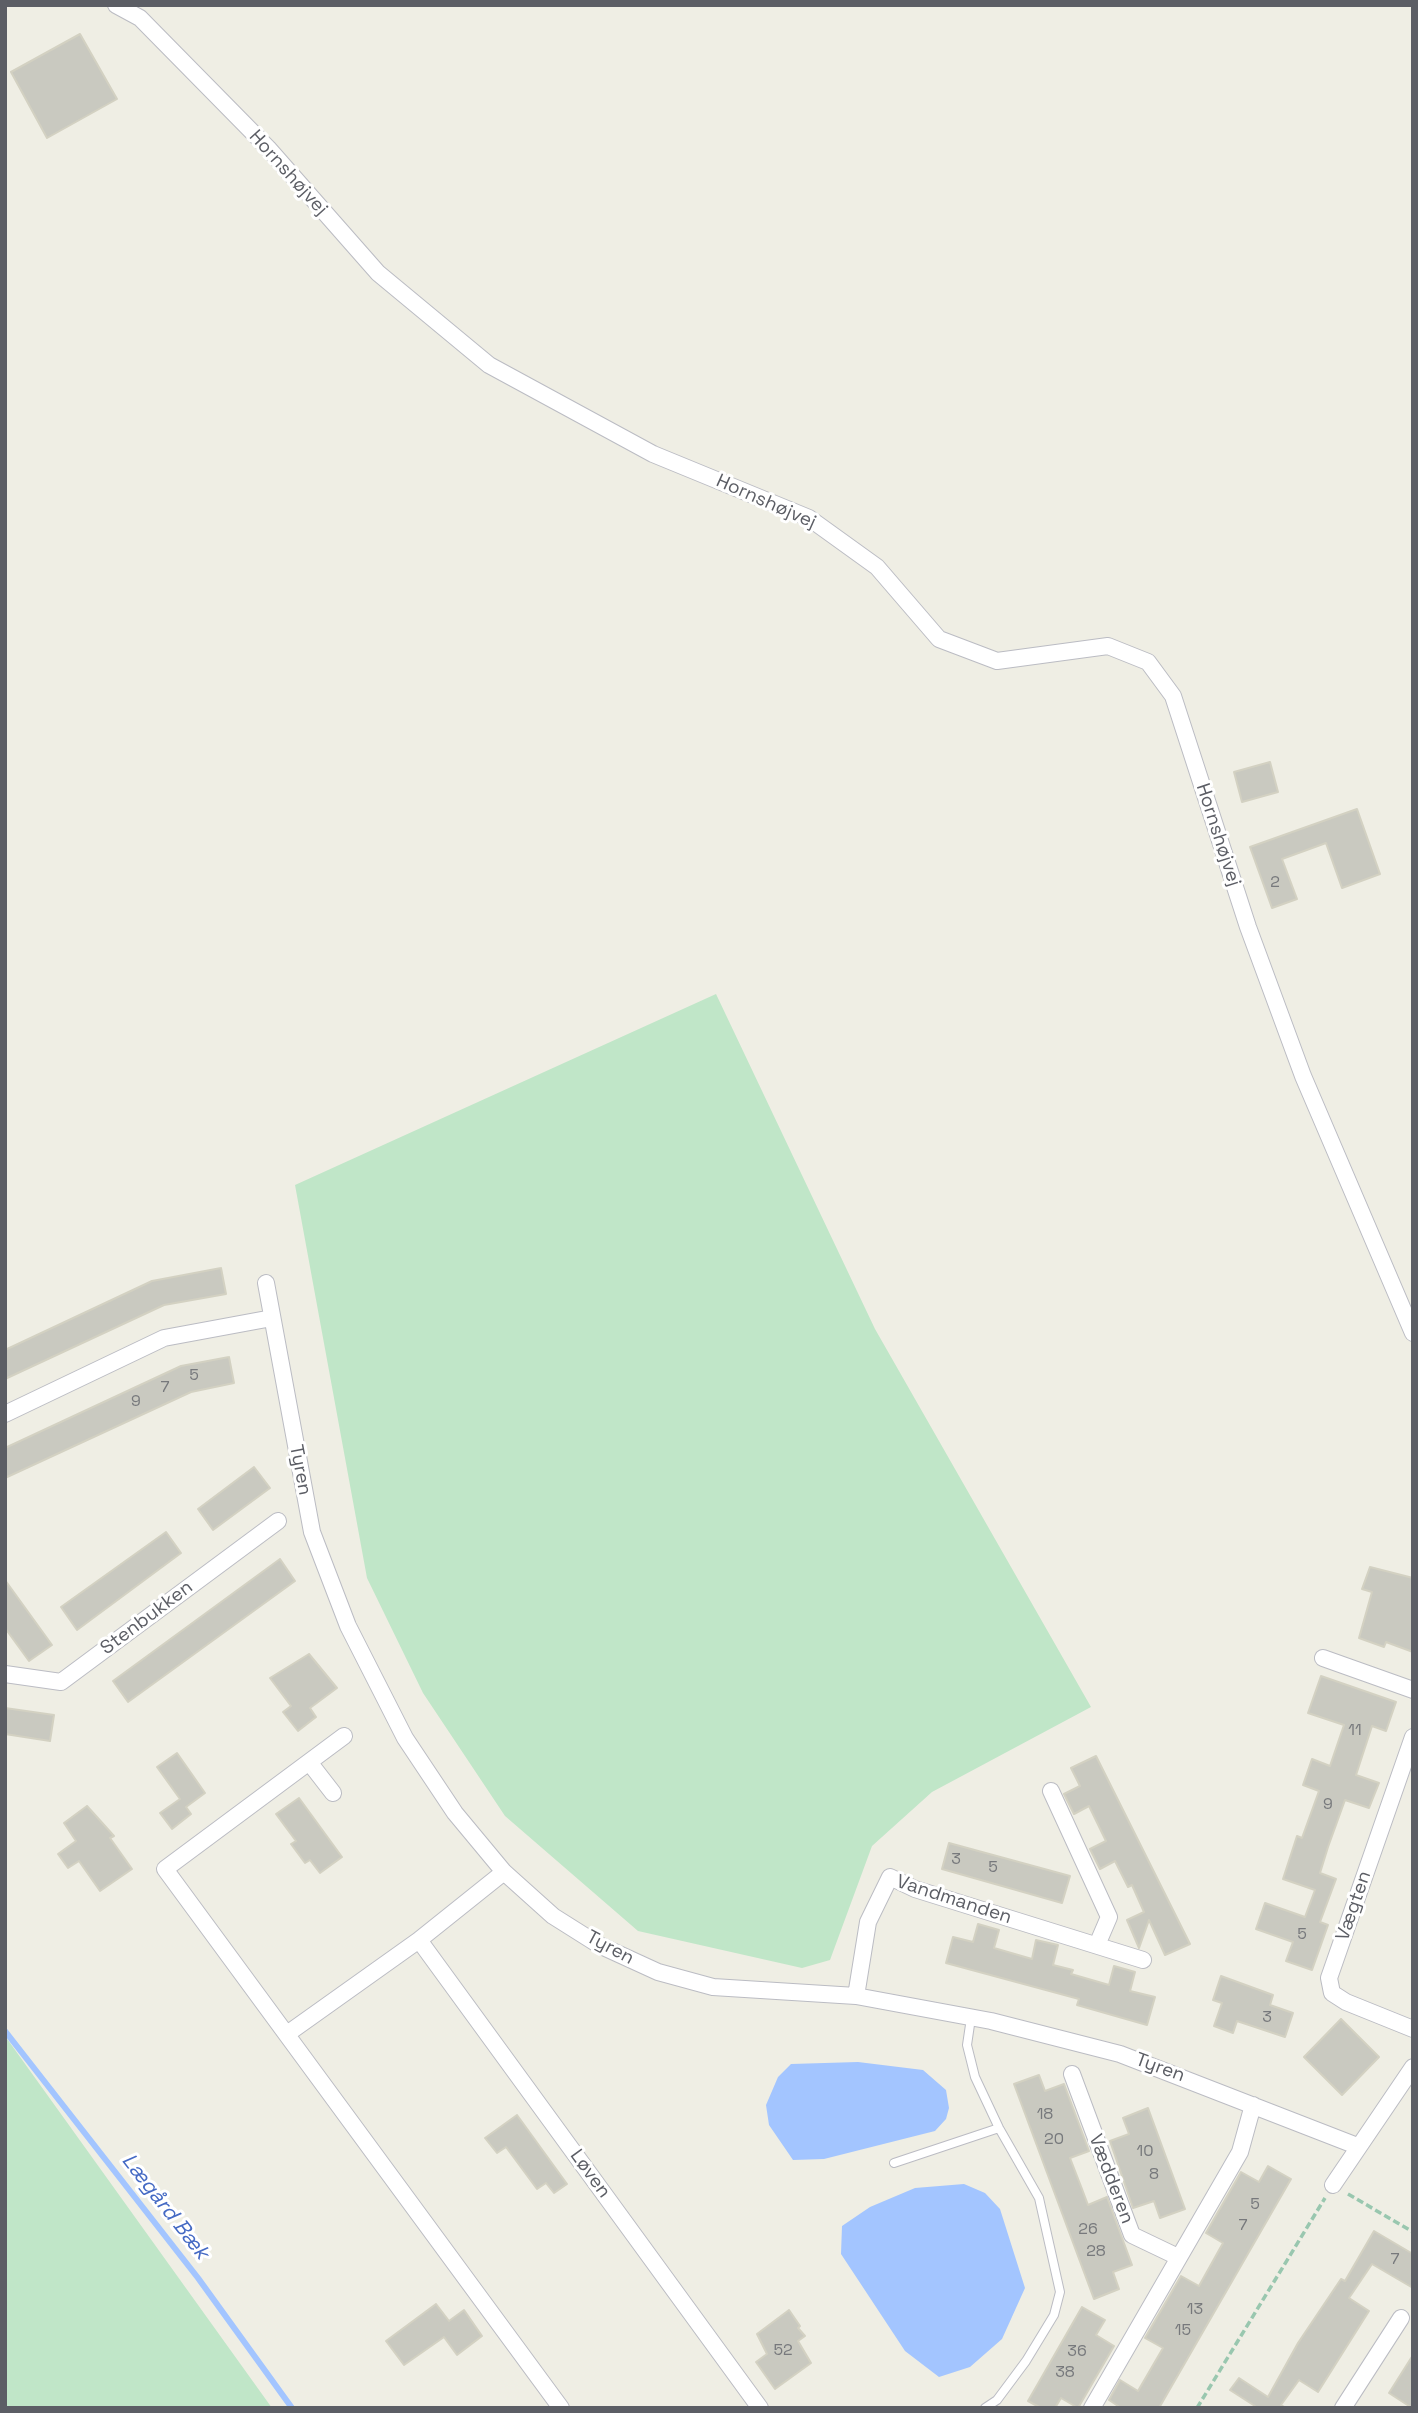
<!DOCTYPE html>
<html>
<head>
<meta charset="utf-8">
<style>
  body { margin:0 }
  #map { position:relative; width:1418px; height:2413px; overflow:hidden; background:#efeee4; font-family:"Space Grotesk",sans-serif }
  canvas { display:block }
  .frame { position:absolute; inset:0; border:7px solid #5c5e65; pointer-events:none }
</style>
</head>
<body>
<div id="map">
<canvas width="1418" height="2413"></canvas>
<div class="frame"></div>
</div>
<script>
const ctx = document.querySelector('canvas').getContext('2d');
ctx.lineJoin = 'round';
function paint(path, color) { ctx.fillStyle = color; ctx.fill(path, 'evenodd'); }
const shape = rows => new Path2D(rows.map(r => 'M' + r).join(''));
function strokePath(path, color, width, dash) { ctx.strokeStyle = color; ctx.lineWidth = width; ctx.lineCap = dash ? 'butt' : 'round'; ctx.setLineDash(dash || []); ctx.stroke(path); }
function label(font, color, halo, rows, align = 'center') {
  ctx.font = font + ' "Space Grotesk",sans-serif'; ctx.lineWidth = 6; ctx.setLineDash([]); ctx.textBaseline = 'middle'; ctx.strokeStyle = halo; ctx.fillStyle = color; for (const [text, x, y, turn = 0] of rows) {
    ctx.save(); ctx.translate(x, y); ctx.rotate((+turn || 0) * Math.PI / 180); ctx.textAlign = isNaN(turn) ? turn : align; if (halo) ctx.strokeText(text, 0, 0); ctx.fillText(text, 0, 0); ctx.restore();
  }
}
paint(shape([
  [716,994,875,1329,1091,1707,932,1792,872,1846,830,1960,802,1968,638,1931,505,1816,423,1693,367,1578,295,1185],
  [5,2036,272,2408,5,2408]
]), '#c0e6c8');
paint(shape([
  [858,2062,923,2070,946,2090,949,2108,946,2119,935,2131,824,2159,793,2160,769,2125,766,2105,778,2077,791,2064],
  [964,2184,985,2193,1000,2209,1025,2288,1002,2339,970,2367,939,2377,905,2351,841,2254,842,2226,870,2207,915,2188]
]), '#a3c5ff');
strokePath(shape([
  [5,2031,198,2278,292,2408]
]), '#a3c5ff', 6);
const building = shape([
  [80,34,117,99,47,138,11,72,80,34],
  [1270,762,1278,792,1242,802,1234,772,1270,762],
  [1357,809,1380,874,1342,888,1326,843,1282,859,1297,899,1272,908,1250,847,1357,809],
  [221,1268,226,1294,164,1305,5,1379,5,1350,152,1281,221,1268],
  [229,1357,234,1383,191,1392,5,1478,5,1448,181,1366,229,1357],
  [254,1467,270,1488,213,1530,198,1509,254,1467],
  [166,1532,181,1553,77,1630,61,1607,166,1532],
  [280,1559,295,1581,128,1702,113,1681,280,1559],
  [1370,1567,1413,1578,1413,1652,1386,1642,1384,1647,1359,1638,1372,1592,1362,1589,1370,1567],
  [5,1580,52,1645,29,1661,5,1628,5,1580],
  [309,1654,337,1688,310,1708,316,1717,298,1731,283,1712,291,1706,270,1678,309,1654],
  [1321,1676,1396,1702,1386,1731,1372,1726,1356,1775,1379,1783,1369,1808,1345,1800,1328,1847,1320,1873,1336,1879,1320,1922,1328,1925,1312,1970,1286,1961,1293,1942,1256,1929,1265,1903,1305,1917,1315,1890,1283,1879,1297,1836,1302,1838,1319,1791,1303,1785,1312,1759,1330,1766,1344,1725,1308,1713,1321,1676],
  [5,1708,54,1715,50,1741,5,1734,5,1708],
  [177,1753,205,1793,186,1807,191,1814,172,1829,160,1813,180,1799,157,1767,177,1753],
  [1096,1756,1190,1944,1165,1955,1149,1920,1139,1948,1127,1920,1144,1912,1132,1885,1128,1887,1115,1861,1100,1869,1090,1849,1106,1841,1089,1806,1074,1814,1064,1794,1080,1786,1071,1768,1096,1756],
  [299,1798,342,1857,320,1873,310,1860,305,1863,291,1844,296,1841,276,1814,299,1798],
  [87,1806,114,1836,110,1838,132,1869,100,1891,79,1861,68,1868,58,1854,76,1841,64,1823,87,1806],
  [949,1843,1070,1876,1062,1903,942,1869,949,1843],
  [978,1924,999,1930,994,1948,1032,1959,1036,1940,1058,1945,1053,1965,1073,1970,1071,1974,1109,1985,1114,1966,1135,1972,1130,1991,1155,1997,1147,2025,1077,2005,1079,1999,946,1963,953,1937,973,1942,978,1924],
  [1221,1976,1273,1995,1270,2005,1293,2013,1285,2037,1237,2021,1233,2033,1214,2026,1222,2003,1213,2000,1221,1976],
  [1341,2019,1379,2057,1342,2095,1304,2057,1341,2019],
  [1039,2075,1045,2091,1064,2084,1089,2151,1070,2158,1082,2189,1088,2205,1107,2197,1132,2265,1113,2272,1119,2289,1094,2299,1014,2084,1039,2075],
  [1148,2108,1185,2209,1160,2218,1154,2201,1133,2208,1110,2141,1129,2134,1123,2118,1148,2108],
  [517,2115,567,2184,554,2193,546,2183,537,2189,506,2147,497,2153,485,2138,517,2115],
  [1268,2166,1291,2179,1159,2408,1121,2408,1109,2400,1120,2380,1138,2391,1163,2348,1145,2338,1181,2276,1199,2286,1223,2243,1206,2233,1241,2172,1259,2182,1268,2166],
  [1374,2231,1413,2254,1413,2288,1372,2264,1349,2298,1369,2311,1318,2392,1299,2380,1281,2405,1286,2408,1258,2408,1230,2390,1239,2378,1268,2397,1298,2343,1341,2279,1345,2281,1374,2231],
  [436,2304,449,2321,464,2310,482,2336,457,2355,444,2337,404,2365,386,2341,436,2304],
  [1082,2307,1105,2320,1096,2335,1114,2346,1078,2408,1061,2398,1055,2408,1041,2408,1028,2401,1082,2307],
  [789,2310,800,2326,798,2328,805,2336,798,2341,811,2363,775,2389,756,2362,767,2354,757,2334,789,2310],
  [1413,2355,1413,2408,1412,2408,1389,2393,1413,2355]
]);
paint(building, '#c9c9c0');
strokePath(building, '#d3d1c2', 2);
const lane = shape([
  [971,2018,967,2045,975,2077,999,2128,1039,2198,1060,2292,1054,2315,1026,2361,997,2400,985,2408],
  [894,2163,999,2128]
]);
const street = shape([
  [116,5,140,18,268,148,378,273,489,365,653,454,809,518,877,567,939,639,997,661,1108,646,1148,662,1173,696,1248,927,1303,1076,1413,1333],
  [266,1283,312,1532,348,1626,405,1738,455,1813,504,1872,553,1916,599,1945,658,1972,713,1987,856,1996,991,2021,1120,2054,1357,2146],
  [5,1414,164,1338,272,1318],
  [1323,1658,1413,1690],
  [5,1674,61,1682,278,1521],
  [344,1736,165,1869,561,2408],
  [1413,1737,1329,1978,1332,1993,1346,2002,1413,2029],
  [309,1762,333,1793],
  [1051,1791,1109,1917,1097,1945],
  [419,1940,760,2408],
  [856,1996,868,1922,890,1877,915,1889,1143,1960],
  [287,2034,419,1940,504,1872],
  [1072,2074,1132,2235,1178,2257],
  [1333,2185,1413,2067],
  [1092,2408,1240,2152,1253,2105],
  [1343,2408,1401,2318]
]);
strokePath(lane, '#bbbcc3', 10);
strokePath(street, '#bbbcc3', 18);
strokePath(shape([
  [1348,2194,1413,2232],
  [1197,2408,1325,2198]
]), '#99c7af', 3.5, [7, 3.5]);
strokePath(lane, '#fff', 8);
strokePath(street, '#fff', 16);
label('16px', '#77797c', null, [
  ["2",1275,883],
  ["5",194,1376],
  ["7",165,1388],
  ["9",136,1402],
  ["11",1355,1731],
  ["9",1328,1805],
  ["3",956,1860],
  ["5",993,1868],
  ["5",1302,1935],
  ["3",1267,2018],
  ["18",1045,2115],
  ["20",1054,2140],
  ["10",1145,2152],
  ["8",1154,2175],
  ["5",1255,2205],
  ["7",1243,2226],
  ["26",1088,2230],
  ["28",1096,2252],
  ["7",1395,2260],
  ["13",1195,2310],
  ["15",1183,2331],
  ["52",783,2351],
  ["36",1077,2352],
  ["38",1065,2373]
]);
label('19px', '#5c5e65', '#fff', [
  ["Hornshøjvej",288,173,48],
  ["Hornshøjvej",766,502,24],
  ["Hornshøjvej",1218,835,72],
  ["Tyren",300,1470,79],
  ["Stenbukken",147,1618,-37],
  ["Vandmanden",954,1900,18],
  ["Vægten",1354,1906,-71],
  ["Tyren",610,1948,28],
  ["Tyren",1160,2068,20],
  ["Løven",590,2174,54],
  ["Vædderen",1111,2179,69]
]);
label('italic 21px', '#456ac4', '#fff', [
  ["Lægård Bæk",165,2207,52]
]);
</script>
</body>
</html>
